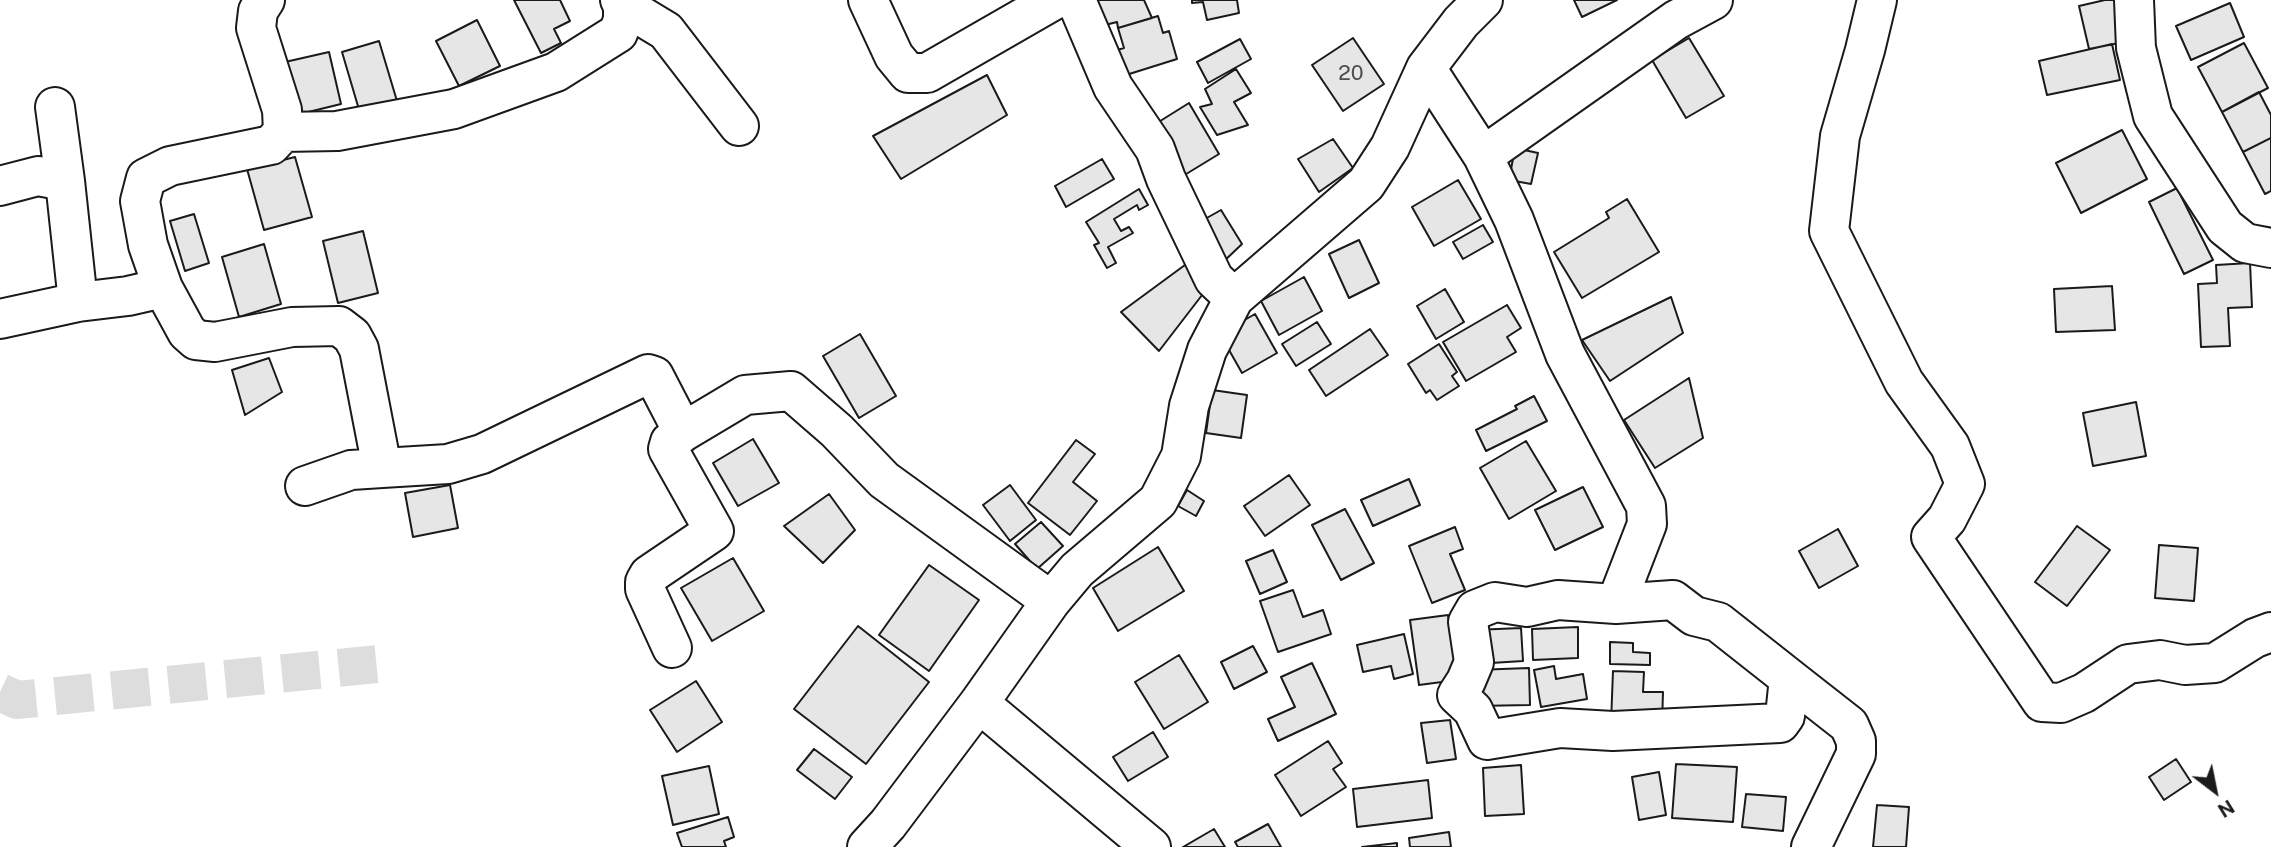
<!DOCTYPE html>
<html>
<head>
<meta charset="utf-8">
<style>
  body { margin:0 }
  #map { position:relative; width:2271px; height:847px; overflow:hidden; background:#fff; font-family:"Public Sans",sans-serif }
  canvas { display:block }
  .north { position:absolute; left:2180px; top:756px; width:70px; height:70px; -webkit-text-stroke:5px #fff; paint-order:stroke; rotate:148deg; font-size:19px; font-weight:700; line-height:28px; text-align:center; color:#1a1a1a }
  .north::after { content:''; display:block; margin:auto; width:24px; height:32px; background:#1a1a1a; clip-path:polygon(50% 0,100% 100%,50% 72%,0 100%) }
</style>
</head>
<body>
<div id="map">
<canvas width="2271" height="847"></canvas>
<div class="north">N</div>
</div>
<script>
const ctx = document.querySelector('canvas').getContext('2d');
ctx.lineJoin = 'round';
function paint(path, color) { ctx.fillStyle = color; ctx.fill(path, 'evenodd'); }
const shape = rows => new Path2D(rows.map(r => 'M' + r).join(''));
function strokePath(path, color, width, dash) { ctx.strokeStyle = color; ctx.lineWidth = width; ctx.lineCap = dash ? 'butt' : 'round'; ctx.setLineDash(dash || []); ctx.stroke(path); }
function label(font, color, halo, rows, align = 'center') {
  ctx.font = font + ' "Public Sans",sans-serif'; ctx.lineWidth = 5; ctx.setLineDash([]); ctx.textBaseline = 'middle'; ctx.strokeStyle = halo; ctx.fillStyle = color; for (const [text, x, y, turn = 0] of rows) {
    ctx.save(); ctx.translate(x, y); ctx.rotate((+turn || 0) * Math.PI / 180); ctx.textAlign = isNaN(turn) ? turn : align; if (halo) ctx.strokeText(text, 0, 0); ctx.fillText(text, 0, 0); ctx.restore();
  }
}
const building = shape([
  [514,0,560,0,570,21,554,29,561,43,541,53,514,0],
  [1094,0,1144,0,1152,18,1118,28,1117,22,1105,25,1094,0],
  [1192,0,1237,0,1239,13,1207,20,1203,2,1192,3,1192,0],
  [1574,0,1617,0,1582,17,1574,0],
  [2105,0,2115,0,2124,42,2089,49,2079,6,2105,0],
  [2230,3,2244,37,2191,60,2176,26,2230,3],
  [1158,16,1163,33,1169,31,1177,59,1126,75,1117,50,1124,48,1118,28,1158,16],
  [477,20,500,66,459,86,436,41,477,20],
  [1353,38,1384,84,1343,111,1312,65,1353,38],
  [1689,38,1724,96,1686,118,1652,60,1689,38],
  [1240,39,1251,59,1208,83,1197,62,1240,39],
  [379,41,397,101,360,113,342,52,379,41],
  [2244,43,2268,88,2222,112,2198,67,2244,43],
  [2112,44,2120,80,2047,95,2039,61,2112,44],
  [329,52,341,104,296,115,285,62,329,52],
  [1236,69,1251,93,1234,102,1248,125,1217,135,1200,107,1212,104,1205,89,1236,69],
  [987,75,1007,115,901,179,873,136,987,75],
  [2259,92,2271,115,2271,138,2243,152,2222,112,2259,92],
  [1189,103,1219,154,1178,179,1149,128,1189,103],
  [2122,130,2147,179,2081,213,2056,163,2122,130],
  [2271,138,2271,191,2265,194,2243,152,2271,138],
  [1333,139,1353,168,1319,192,1298,159,1333,139],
  [1515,148,1538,153,1531,184,1509,180,1515,148],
  [295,157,312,217,264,230,247,169,295,157],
  [1102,159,1114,179,1066,207,1055,186,1102,159],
  [1458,180,1481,219,1434,246,1412,207,1458,180],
  [2177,188,2213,260,2184,274,2149,202,2177,188],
  [1139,189,1148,205,1139,210,1137,205,1114,219,1121,231,1129,227,1133,233,1108,247,1116,263,1107,268,1094,245,1099,243,1086,222,1139,189],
  [1627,199,1659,252,1582,298,1554,252,1609,218,1606,212,1627,199],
  [1221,210,1242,244,1220,265,1196,224,1221,210],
  [194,214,209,263,185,271,170,221,194,214],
  [1483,225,1493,242,1463,259,1453,242,1483,225],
  [363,231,378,293,338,303,323,241,363,231],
  [1359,240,1379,283,1349,298,1329,254,1359,240],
  [264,244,281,304,239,317,222,257,264,244],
  [1189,262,1209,286,1159,351,1121,312,1189,262],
  [2250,263,2252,307,2228,308,2230,346,2201,347,2198,284,2217,283,2216,265,2250,263],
  [1304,277,1322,311,1279,335,1261,301,1304,277],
  [2112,286,2115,330,2056,332,2054,289,2112,286],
  [1445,289,1464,322,1436,339,1417,306,1445,289],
  [1671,297,1683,333,1610,381,1582,340,1671,297],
  [1507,305,1521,328,1507,337,1516,352,1466,381,1443,342,1507,305],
  [1255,314,1277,353,1242,373,1220,334,1255,314],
  [1317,322,1331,344,1296,366,1282,344,1317,322],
  [1370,329,1388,355,1326,396,1309,370,1370,329],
  [860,334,896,396,859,418,823,356,860,334],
  [1439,344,1457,372,1452,376,1459,386,1437,400,1430,390,1426,393,1408,364,1439,344],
  [269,358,282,392,245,415,232,370,269,358],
  [1689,378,1703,438,1655,468,1624,420,1689,378],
  [1212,390,1247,395,1241,438,1206,433,1212,390],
  [1534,396,1547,421,1486,451,1476,430,1517,409,1515,406,1534,396],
  [2136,402,2146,456,2093,466,2083,413,2136,402],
  [753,439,779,483,738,506,713,463,753,439],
  [1076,440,1095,454,1073,482,1097,501,1070,535,1028,503,1076,440],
  [1526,441,1556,491,1509,519,1480,468,1526,441],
  [1289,475,1310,505,1265,536,1244,506,1289,475],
  [1409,479,1420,505,1373,526,1361,500,1409,479],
  [450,485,458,528,413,537,405,493,450,485],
  [1010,485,1036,520,1010,541,983,505,1010,485],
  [1583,487,1603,527,1555,550,1535,510,1583,487],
  [1187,490,1204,501,1196,516,1178,506,1187,490],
  [829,494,855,530,823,563,784,526,829,494],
  [1345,509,1374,563,1341,580,1312,525,1345,509],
  [1041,522,1063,546,1037,569,1015,544,1041,522],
  [2077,526,2110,550,2067,606,2035,582,2077,526],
  [1455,527,1463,549,1450,554,1465,590,1432,603,1409,546,1455,527],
  [1838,529,1858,566,1819,588,1799,551,1838,529],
  [2159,545,2198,548,2194,601,2155,598,2159,545],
  [1158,547,1184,591,1118,631,1093,588,1158,547],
  [1273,550,1287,582,1260,594,1246,561,1273,550],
  [733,558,764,611,712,641,681,588,733,558],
  [929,565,979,600,929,671,879,635,929,565],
  [1293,590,1303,617,1323,610,1331,634,1278,652,1260,601,1293,590],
  [1448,615,1457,680,1419,685,1410,620,1448,615],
  [858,626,929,682,866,764,794,709,858,626],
  [1578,627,1578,658,1533,660,1532,629,1578,627],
  [1521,628,1523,661,1475,664,1474,630,1521,628],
  [1404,634,1413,674,1394,679,1391,666,1363,672,1357,645,1404,634],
  [1610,642,1633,643,1633,652,1650,653,1650,665,1610,664,1610,642],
  [1253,646,1267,672,1234,689,1221,662,1253,646],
  [1179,655,1208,702,1164,729,1135,682,1179,655],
  [1312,663,1336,714,1278,741,1268,719,1295,707,1281,677,1312,663],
  [1554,666,1556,679,1583,674,1587,699,1541,707,1534,670,1554,666],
  [1529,668,1530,705,1476,706,1475,670,1529,668],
  [1613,671,1644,672,1643,692,1663,692,1662,724,1611,723,1613,671],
  [696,681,722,722,677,752,650,710,696,681],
  [1450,720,1456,759,1427,763,1421,723,1450,720],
  [1153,732,1168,757,1128,781,1113,757,1153,732],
  [1328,741,1342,763,1333,769,1346,787,1301,816,1275,775,1328,741],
  [814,749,852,777,835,799,797,770,814,749],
  [2176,759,2191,782,2164,800,2149,777,2176,759],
  [1676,764,1737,767,1733,822,1672,818,1676,764],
  [1521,765,1524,814,1485,816,1483,768,1521,765],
  [709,766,719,814,673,825,662,776,709,766],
  [1659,772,1666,815,1639,820,1632,777,1659,772],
  [1428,780,1432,818,1357,827,1353,789,1428,780],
  [1746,794,1786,797,1783,831,1742,827,1746,794],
  [1877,805,1909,807,1906,847,1873,847,1877,805],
  [728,817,734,837,724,841,726,847,682,847,677,833,728,817],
  [1268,824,1281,847,1238,847,1235,842,1268,824],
  [1214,829,1225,847,1183,847,1214,829],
  [1449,832,1451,847,1410,847,1409,838,1449,832],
  [1397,843,1397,847,1362,847,1397,843]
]);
paint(building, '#e6e6e6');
strokePath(building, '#1a1a1a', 2);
strokePath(shape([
  [0,692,17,700,377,664]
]), '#ddd', 38, [38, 19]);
const minor = shape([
  [868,0,894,56,908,73,927,73,1054,0],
  [1076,0,1113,87,1155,149,1166,179,1214,279,1234,298],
  [1877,0,1865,50,1840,136,1829,231,1904,382,1950,446,1965,484,1947,519,1931,537,2042,702,2061,703,2084,693,2128,664,2160,660,2185,665,2215,663,2255,638,2271,632],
  [2134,0,2136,48,2153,116,2225,227,2245,243,2271,248],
  [623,5,666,31,739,126],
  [1426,68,1483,156],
  [55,107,65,181],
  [283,132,337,131,454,109,556,72,618,33,623,20,623,5,620,0],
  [0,186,38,176,65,181,78,302],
  [163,288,148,245,140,201,146,178,170,166,271,145,283,132,282,110,256,28,258,11,265,0],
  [0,319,78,302,128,296,163,288,187,332,196,340,215,342,292,327,339,326,352,336,359,349,382,468,448,464,482,454,648,374,654,376,683,432,745,395,791,391,837,431,884,480,1051,601],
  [305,486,351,470,382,468],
  [1558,600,1616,604,1673,600,1694,616,1718,622,1789,678,1785,716,1780,723,1613,731,1560,728,1487,740,1473,710,1457,695,1466,681,1474,662,1468,622,1475,610,1495,602,1527,607,1558,600],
  [1616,604,1647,524,1646,506,1565,354,1514,220,1483,156,1676,20,1713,0],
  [672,648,645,589,645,582,649,575,714,531,668,449,670,442,683,432],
  [1789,678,1849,725,1856,741,1856,754,1811,847],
  [979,703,1151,847],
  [867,847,888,824,979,703,1051,601,1077,570,1158,501,1181,456,1189,406,1207,350,1234,298,1366,184,1390,147,1426,68,1461,22,1483,0]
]);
strokePath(minor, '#1a1a1a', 42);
strokePath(minor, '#fff', 38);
label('21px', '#4d4d4d', null, [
  ["20",1351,74]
]);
</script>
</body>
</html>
